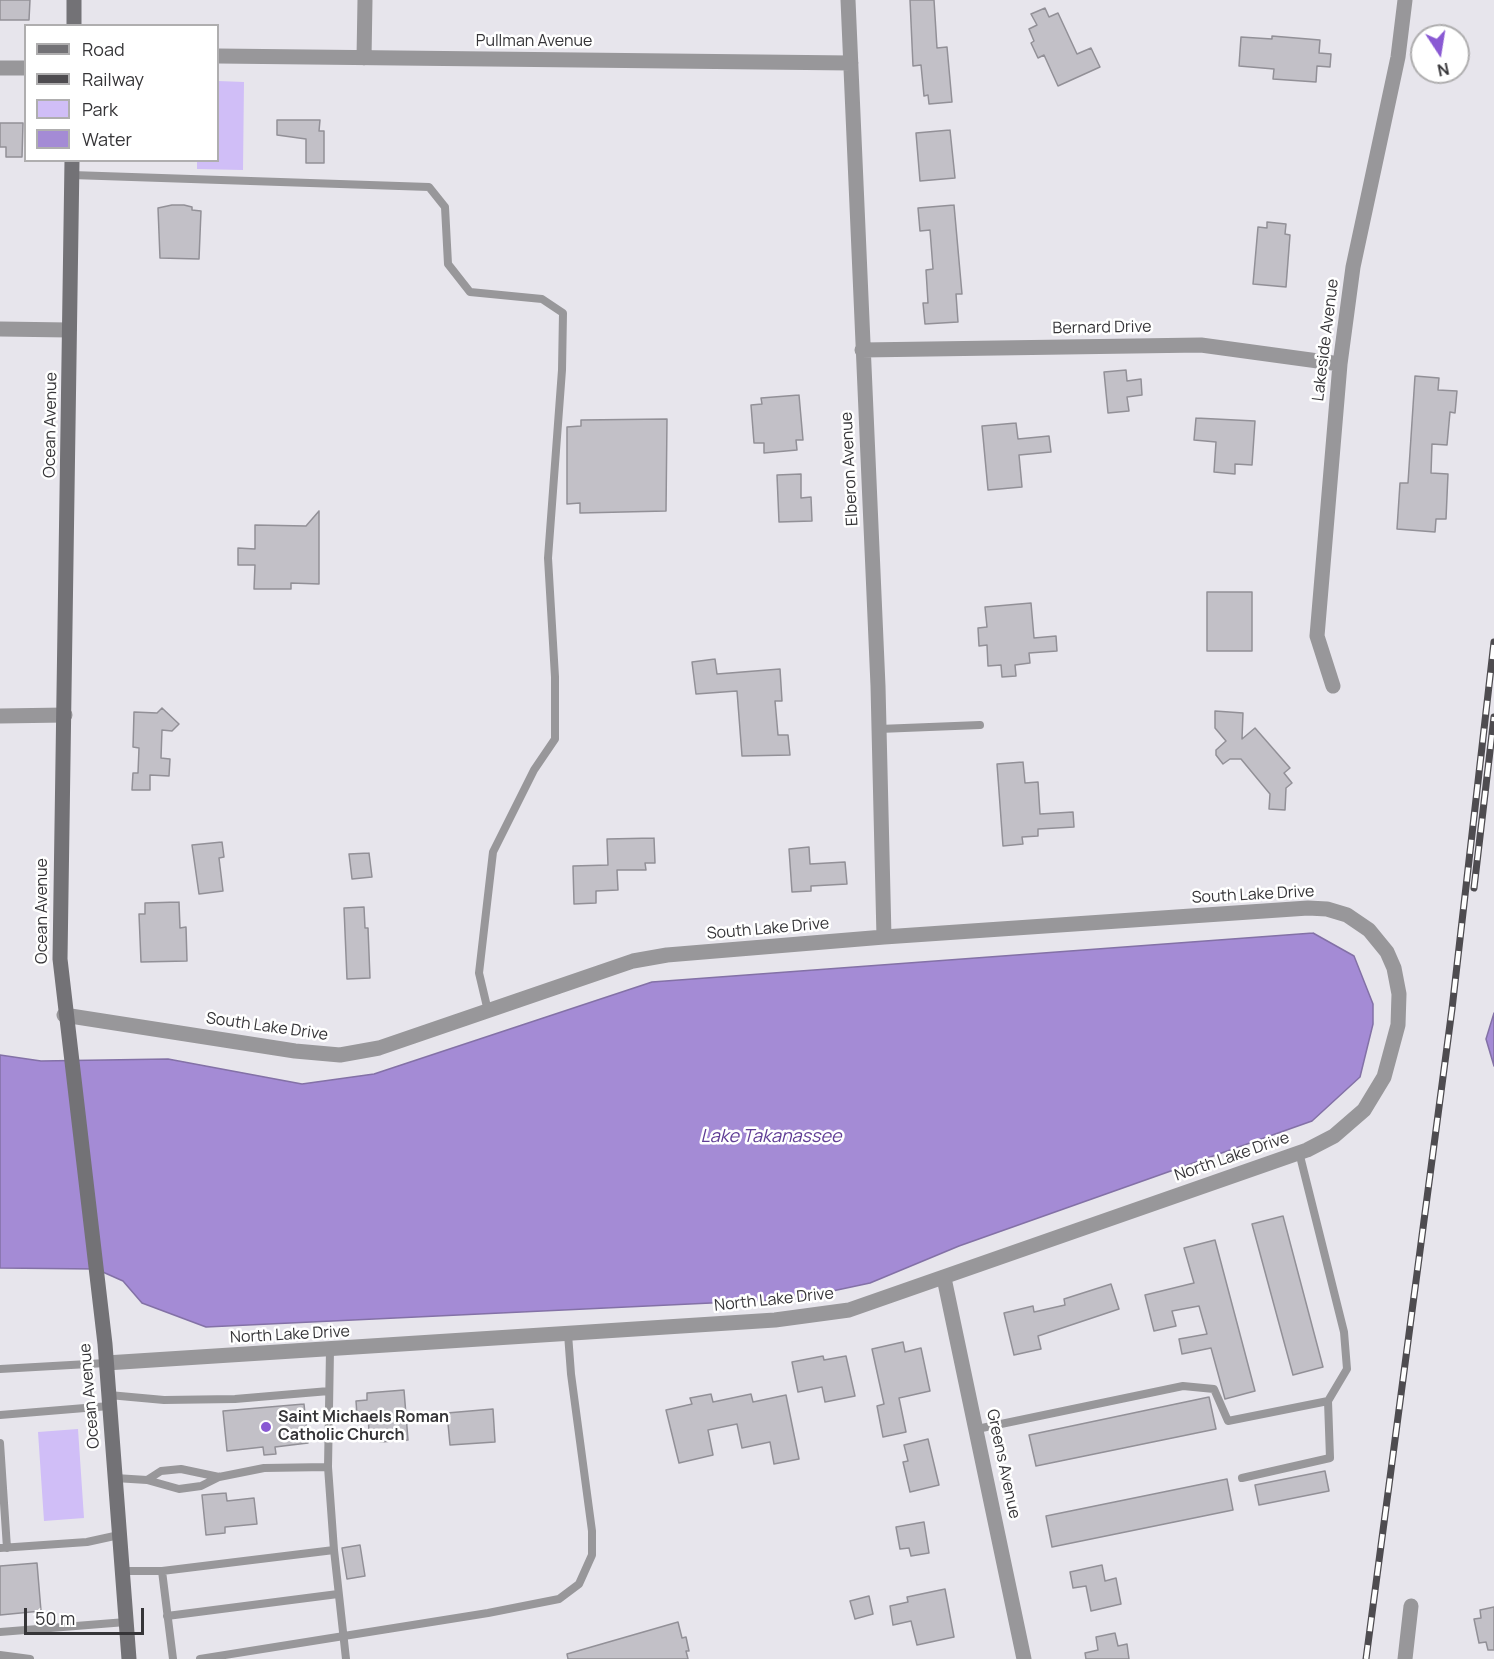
<!DOCTYPE html>
<html>
<head>
<meta charset="utf-8">
<style>
  body { margin:0 }
  #map { position:relative; width:1494px; height:1659px; overflow:hidden; background:#e7e5ec; font-family:Manrope,sans-serif }
  canvas { display:block }
  .legend { position:absolute; left:24px; top:24px; width:195px; height:138px; box-sizing:border-box; background:#fff; border:2px solid #afaeaf; margin:0; padding:8px 10px; list-style:none; font-size:18px; color:#363538 }
  .legend li { display:flex; align-items:center; gap:12px; height:30px }
  .legend b { width:30px; border:2px solid #afaeaf }
  .north { position:absolute; left:1410px; top:24px; width:60px; height:60px; box-sizing:border-box; background:#fff; border:2px solid #afaeaf; border-radius:50%; rotate:168deg; font-size:16px; font-weight:700; line-height:24px; text-align:center; color:#363538 }
  .north::after { content:''; display:block; margin:auto; width:21px; height:27px; background:#8959d3; clip-path:polygon(50% 0,100% 100%,50% 72%,0 100%) }
  .scale { position:absolute; left:24px; top:1608px; width:120px; height:27px; box-sizing:border-box; border:3px solid #363538; border-top:0; padding-left:8px; font-size:18px; line-height:21px; white-space:nowrap; color:#363538; -webkit-text-stroke:4px #fff; paint-order:stroke }
</style>
</head>
<body>
<div id="map">
<canvas width="1494" height="1659"></canvas>
<ul class="legend">
<li><b style="height:8px;background:#737276"></b>Road</li>
<li><b style="height:8px;background:#4e4c50"></b>Railway</li>
<li><b style="height:16px;background:#d0bef7"></b>Park</li>
<li><b style="height:16px;background:#a48bd5"></b>Water</li>
</ul>
<div class="north">N</div>
<div class="scale">50 m</div>
</div>
<script>
const ctx = document.querySelector('canvas').getContext('2d');
ctx.lineJoin = 'round';
function paint(path, color) { ctx.fillStyle = color; ctx.fill(path, 'evenodd'); }
const shape = rows => new Path2D(rows.map(r => 'M' + r).join(''));
function strokePath(path, color, width, dash) { ctx.strokeStyle = color; ctx.lineWidth = width; ctx.lineCap = dash ? 'butt' : 'round'; ctx.setLineDash(dash || []); ctx.stroke(path); }
function label(font, color, halo, rows, align = 'center') {
  ctx.font = font + ' Manrope,sans-serif'; ctx.lineWidth = 5; ctx.setLineDash([]); ctx.textBaseline = 'middle'; ctx.strokeStyle = halo; ctx.fillStyle = color; for (const [text, x, y, turn = 0] of rows) {
    ctx.save(); ctx.translate(x, y); ctx.rotate((+turn || 0) * Math.PI / 180); ctx.textAlign = isNaN(turn) ? turn : align; if (halo) ctx.strokeText(text, 0, 0); ctx.fillText(text, 0, 0); ctx.restore();
  }
}
paint(shape([
  [218,81,244,82,243,170,197,169,197,161,218,160],
  [78,1429,84,1518,44,1521,38,1432]
]), '#d0bef7');
const water = shape([
  [1313,933,1354,956,1373,1004,1373,1024,1360,1077,1312,1121,959,1246,870,1283,795,1299,206,1327,142,1303,123,1281,96,1269,0,1268,0,1055,41,1061,168,1059,302,1084,374,1074,652,982,1313,933],
  [1494,1013,1494,1066,1486,1039,1494,1013]
]);
paint(water, '#a48bd5');
strokePath(water, '#8371a6', 1.5);
const building = shape([
  [0,0,30,0,29,20,0,20,0,0],
  [910,0,934,0,937,48,947,47,952,102,929,104,928,95,924,96,921,65,913,66,910,0],
  [1045,8,1049,17,1058,13,1077,54,1091,48,1100,67,1058,86,1044,55,1038,58,1031,43,1034,41,1029,29,1037,25,1031,14,1045,8],
  [1272,36,1320,40,1319,53,1331,54,1330,67,1317,66,1316,82,1273,79,1274,69,1239,66,1241,37,1272,39,1272,36],
  [277,120,320,120,319,131,324,131,324,163,306,163,306,139,277,135,277,120],
  [0,123,23,123,22,157,6,157,6,147,0,147,0,123],
  [950,130,955,178,920,181,916,133,950,130],
  [172,205,184,205,192,207,192,210,201,211,199,259,160,258,158,208,172,205],
  [954,205,962,294,956,294,958,322,925,324,923,303,928,303,926,270,933,269,930,230,920,231,918,208,954,205],
  [1267,222,1286,224,1285,234,1290,235,1286,287,1253,284,1258,227,1267,228,1267,222],
  [1126,370,1127,381,1141,379,1142,395,1127,397,1129,411,1108,413,1104,372,1126,370],
  [1415,376,1439,378,1438,390,1457,391,1455,413,1450,412,1447,445,1432,444,1431,473,1448,474,1446,519,1436,519,1435,532,1397,529,1400,483,1408,483,1415,376],
  [799,395,803,440,796,440,797,450,764,453,764,443,754,443,751,405,762,404,761,398,799,395],
  [1196,418,1255,421,1252,465,1235,464,1235,474,1214,472,1216,442,1194,440,1196,418],
  [667,419,666,511,580,513,580,503,567,504,567,427,581,426,581,420,667,419],
  [1016,423,1018,439,1049,436,1051,452,1019,455,1022,487,988,490,982,426,1016,423],
  [801,474,801,498,811,497,812,521,779,522,777,475,801,474],
  [319,511,319,584,291,583,291,589,254,589,255,565,238,565,238,548,255,549,255,525,306,526,319,511],
  [1207,592,1252,592,1252,651,1207,651,1207,592],
  [1031,603,1034,638,1056,636,1057,651,1029,653,1030,663,1015,665,1016,676,1002,677,1001,665,988,666,987,645,979,646,978,628,987,627,985,607,1031,603],
  [715,659,717,674,780,669,782,701,775,701,778,735,788,735,790,755,742,756,737,691,696,694,692,662,715,659],
  [162,708,179,724,172,731,162,730,161,758,170,759,169,776,150,775,150,790,132,790,133,773,138,773,139,748,133,747,134,712,157,713,162,708],
  [1215,711,1243,713,1242,739,1255,728,1290,768,1284,773,1292,783,1286,788,1285,810,1269,809,1270,794,1241,759,1230,759,1223,764,1216,755,1216,750,1226,741,1215,728,1215,711],
  [1023,762,1025,783,1038,782,1040,814,1073,812,1074,827,1038,829,1038,836,1022,837,1023,844,1003,846,997,764,1023,762],
  [654,838,655,863,645,863,646,870,617,870,618,890,596,891,596,903,574,904,573,866,608,865,607,839,654,838],
  [222,842,224,857,219,858,223,891,199,894,192,845,222,842],
  [809,847,810,864,845,862,847,884,811,886,811,891,792,892,789,849,809,847],
  [369,853,372,877,352,879,349,854,369,853],
  [179,902,180,928,186,927,187,961,141,962,139,914,145,914,145,903,179,902],
  [364,907,365,928,368,928,370,978,347,979,344,908,364,907],
  [1283,1216,1323,1367,1293,1375,1252,1224,1283,1216],
  [1215,1240,1255,1391,1225,1399,1211,1348,1182,1354,1179,1339,1207,1334,1199,1306,1172,1311,1176,1326,1154,1331,1145,1295,1194,1283,1184,1248,1215,1240],
  [1111,1284,1119,1309,1038,1336,1041,1349,1014,1355,1004,1313,1033,1306,1034,1312,1065,1305,1064,1299,1111,1284],
  [903,1342,905,1352,921,1348,930,1391,899,1398,906,1432,883,1437,877,1406,884,1404,872,1349,903,1342],
  [823,1356,824,1360,846,1356,855,1396,825,1402,822,1387,798,1392,792,1362,823,1356],
  [404,1390,408,1440,380,1442,379,1431,369,1432,368,1414,357,1415,356,1401,367,1400,367,1393,404,1390],
  [711,1394,713,1402,751,1394,753,1402,786,1395,799,1459,774,1464,770,1442,742,1448,737,1424,708,1430,713,1455,679,1463,666,1410,692,1404,690,1398,711,1394],
  [1209,1397,1216,1429,1036,1466,1029,1435,1209,1397],
  [304,1404,308,1443,275,1447,276,1454,264,1455,263,1447,227,1451,223,1411,304,1404],
  [493,1409,495,1442,450,1445,447,1413,493,1409],
  [928,1439,939,1485,910,1492,903,1462,908,1461,904,1445,928,1439],
  [1325,1471,1329,1491,1259,1505,1255,1485,1325,1471],
  [1227,1479,1233,1510,1052,1547,1046,1516,1227,1479],
  [226,1493,227,1501,254,1498,257,1524,225,1527,225,1533,206,1535,202,1495,226,1493],
  [924,1522,929,1553,911,1556,909,1548,900,1549,896,1527,924,1522],
  [360,1545,365,1576,347,1579,342,1548,360,1545],
  [37,1563,41,1611,0,1615,0,1566,37,1563],
  [1102,1565,1105,1581,1116,1578,1121,1604,1091,1611,1086,1586,1073,1588,1070,1572,1102,1565],
  [945,1589,954,1637,917,1645,911,1621,893,1625,890,1606,908,1602,907,1597,945,1589],
  [869,1596,873,1614,855,1619,850,1601,869,1596],
  [1494,1607,1494,1650,1488,1650,1486,1642,1479,1643,1474,1619,1481,1618,1480,1610,1494,1607],
  [678,1622,682,1638,686,1637,689,1651,686,1651,688,1659,568,1659,567,1654,678,1622],
  [1115,1633,1118,1646,1127,1644,1129,1659,1086,1659,1085,1653,1098,1650,1096,1637,1115,1633]
]);
paint(building, '#c2c0c7');
strokePath(building, '#929097', 1.5);
strokePath(shape([
  [72,175,429,187,445,207,448,264,470,292,542,299,563,313,562,370,548,558,555,677,555,739,534,770,493,852,479,973,488,1011],
  [879,729,980,725],
  [330,1350,328,1467,334,1550],
  [0,1369,106,1363],
  [109,1395,164,1400,235,1399,329,1391],
  [0,1415,109,1406],
  [977,1429,1183,1386,1214,1389,1228,1421,1328,1401,1347,1369,1344,1332,1299,1152],
  [0,1443,7,1548],
  [115,1478,147,1480,161,1471,181,1469,219,1477,264,1468,328,1467],
  [1242,1478,1330,1458,1328,1401],
  [147,1480,179,1489,201,1486,219,1477],
  [0,1548,87,1542,119,1535],
  [122,1571,162,1571,334,1550,346,1659],
  [162,1571,173,1659],
  [167,1616,338,1594],
  [0,1632,126,1622],
  [0,1655,30,1659],
  [200,1659,488,1613,559,1599,579,1584,592,1555,592,1531,571,1374,568,1334]
]), '#98979a', 8);
strokePath(shape([
  [848,0,878,686,884,937],
  [218,56,851,63],
  [364,58,365,0],
  [0,68,26,68],
  [0,329,69,330],
  [862,350,1201,345,1340,364],
  [1333,686,1317,636,1340,364,1353,267,1398,57,1405,0],
  [0,716,65,715],
  [64,1015,295,1051,340,1055,379,1048,633,961,667,955,884,937,1308,908,1327,909,1347,915,1369,930,1387,952,1394,968,1399,994,1398,1025,1384,1077,1364,1110,1334,1136,1307,1150,849,1310,775,1320,106,1363],
  [944,1278,1024,1659],
  [1405,1659,1411,1606]
]), '#98979a', 15);
strokePath(shape([
  [74,26,74,0],
  [72,160,60,959,105,1344,129,1659]
]), '#737276', 15);
const rail = shape([
  [1474,888,1494,717],
  [1366,1659,1452,1009,1494,642]
]);
strokePath(rail, '#4e4c50', 7);
strokePath(rail, '#fff', 4.5, [14]);
for (const [x, y, r, color] of [
  [266,1427,6,"#8959d3"]
]) { const dot = new Path2D(); dot.arc(x, y, r, 0, 2 * Math.PI); ctx.fillStyle = color; ctx.fill(dot); strokePath(dot, '#fff', 2); }
label('16px', '#363538', '#fff', [
  ["Pullman Avenue",534,42],
  ["Bernard Drive",1102,328,-1],
  ["Lakeside Avenue",1326,340,-83],
  ["Ocean Avenue",51,425,-89],
  ["Elberon Avenue",850,469,-93],
  ["South Lake Drive",1253,895,-3],
  ["Ocean Avenue",43,911,-90],
  ["South Lake Drive",768,929,-5],
  ["South Lake Drive",267,1027,8],
  ["North Lake Drive",1232,1157,-19],
  ["North Lake Drive",774,1300,-6],
  ["North Lake Drive",290,1335,-3],
  ["Ocean Avenue",90,1396,-95],
  ["Greens Avenue",1003,1464,78]
]);
label('bold 16px', '#363538', '#fff', [
  ["Saint Michaels Roman",278,1418],
  ["Catholic Church",278,1436]
], 'left');
label('italic 18px', '#603d95', '#fff', [
  ["Lake Takanassee",771,1137]
]);
</script>
</body>
</html>
